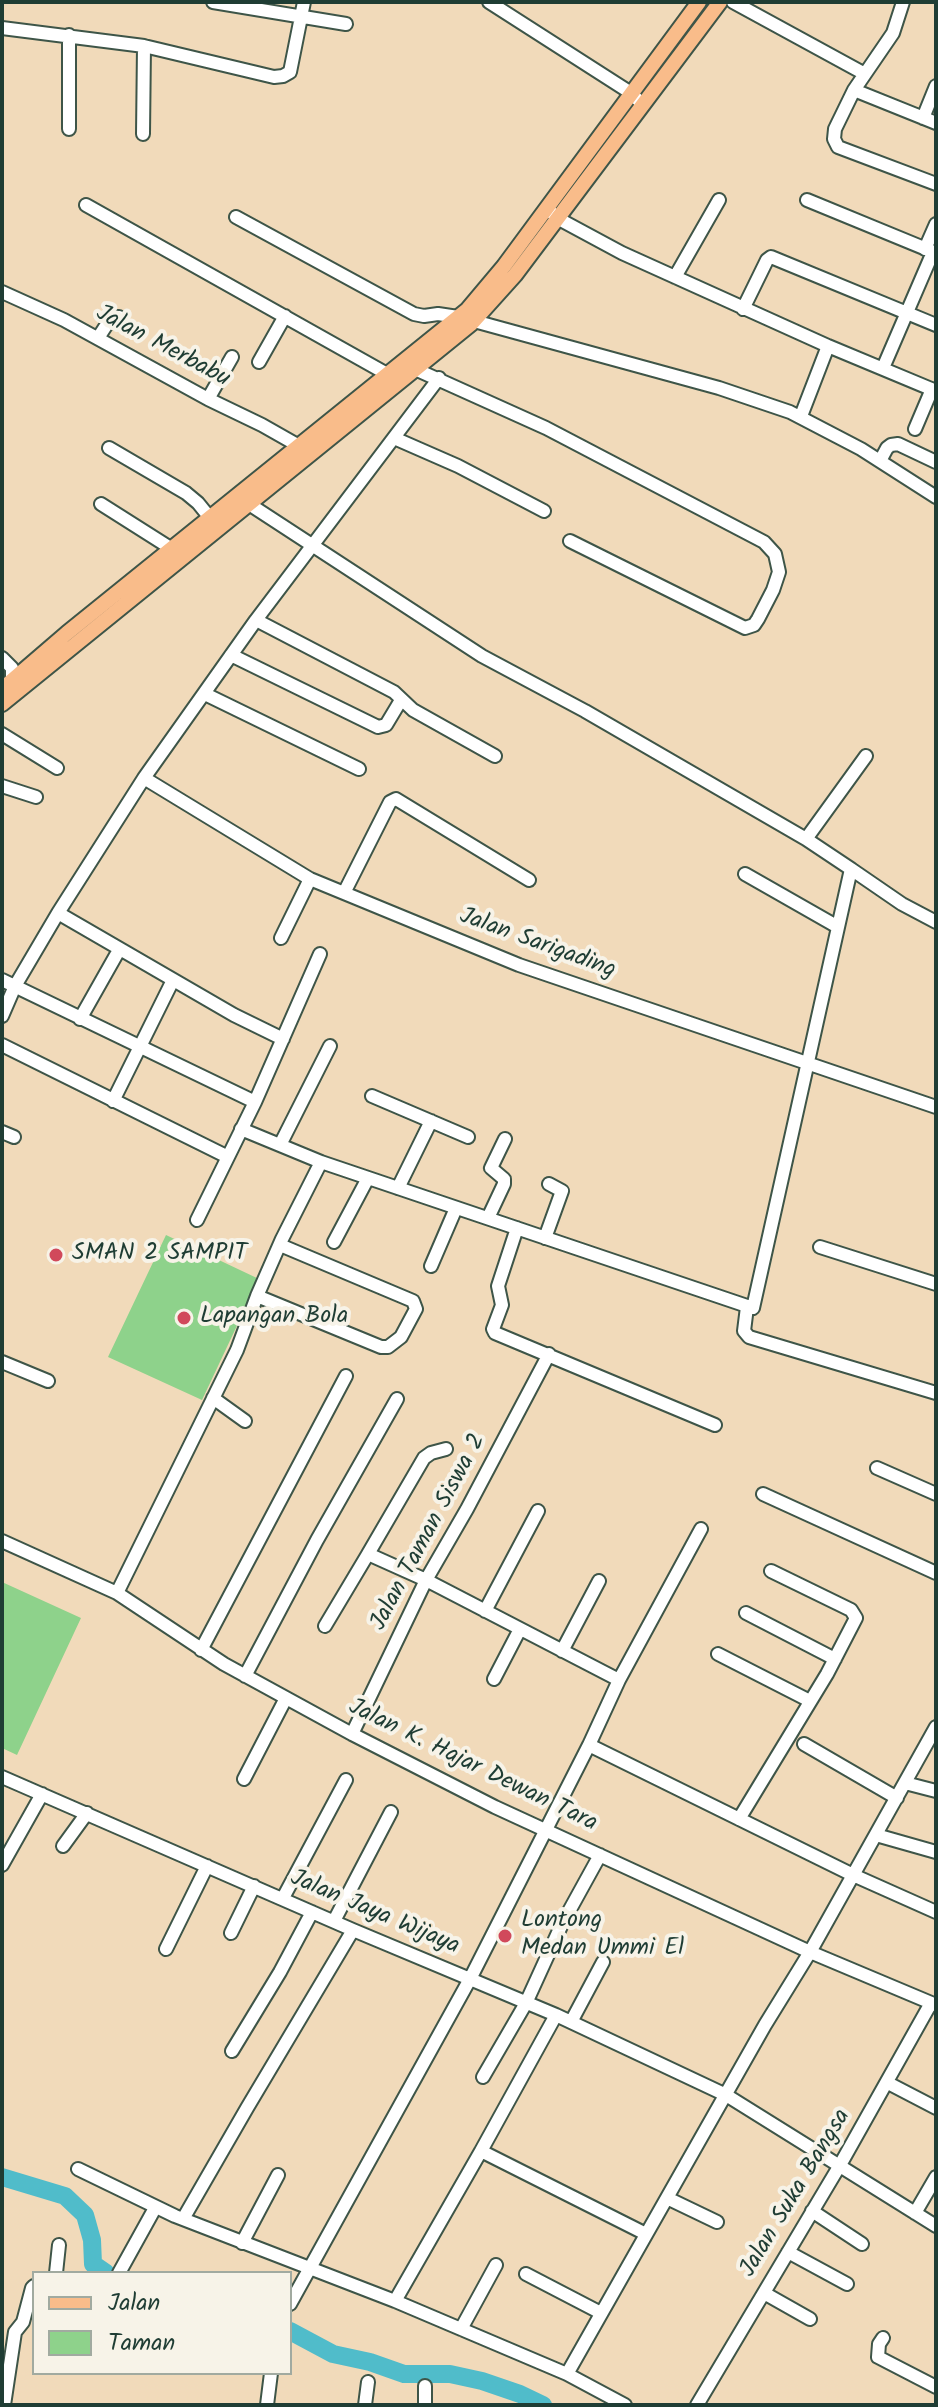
<!DOCTYPE html>
<html>
<head>
<meta charset="utf-8">
<style>
  body { margin:0 }
  #map { position:relative; width:938px; height:2407px; overflow:hidden; background:#f1daba; font-family:Kalam,sans-serif }
  canvas { display:block }
  .frame { position:absolute; inset:0; border:4px solid #1f3d34; pointer-events:none }
  .legend { position:absolute; left:32px; top:2271px; width:260px; height:104px; box-sizing:border-box; background:#f7f3e8; border:2px solid #a1aaa0; margin:0; padding:10px 14px; list-style:none; font-size:24px; color:#1f3d34 }
  .legend li { display:flex; align-items:center; gap:16px; height:40px }
  .legend b { width:40px; border:2px solid #a1aaa0 }
</style>
</head>
<body>
<div id="map">
<canvas width="938" height="2407"></canvas>
<div class="frame"></div>
<ul class="legend">
<li><b style="height:10px;background:#f9bc8a"></b>Jalan</li>
<li><b style="height:22px;background:#8ed28b"></b>Taman</li>
</ul>
</div>
<script>
const ctx = document.querySelector('canvas').getContext('2d');
ctx.lineJoin = 'round';
function paint(path, color) { ctx.fillStyle = color; ctx.fill(path, 'evenodd'); }
const shape = rows => new Path2D(rows.map(r => 'M' + r).join(''));
function strokePath(path, color, width, dash) { ctx.strokeStyle = color; ctx.lineWidth = width; ctx.lineCap = dash ? 'butt' : 'round'; ctx.setLineDash(dash || []); ctx.stroke(path); }
function label(font, color, halo, rows, align = 'center') {
  ctx.font = font + ' Kalam,sans-serif'; ctx.lineWidth = 8; ctx.setLineDash([]); ctx.textBaseline = 'middle'; ctx.strokeStyle = halo; ctx.fillStyle = color; for (const [text, x, y, turn = 0] of rows) {
    ctx.save(); ctx.translate(x, y); ctx.rotate((+turn || 0) * Math.PI / 180); ctx.textAlign = isNaN(turn) ? turn : align; if (halo) ctx.strokeText(text, 0, 0); ctx.fillText(text, 0, 0); ctx.restore();
  }
}
paint(shape([
  [166,1235,259,1279,202,1400,108,1357],
  [2,1582,81,1618,17,1755,2,1748]
]), '#8ed28b');
strokePath(shape([
  [2,2177,65,2196,85,2215,92,2240,93,2264,106,2273],
  [290,2331,333,2354,370,2362,404,2374,450,2374,482,2381,520,2394,543,2405]
]), '#50bcca', 18);
const minor = shape([
  [213,2,346,24],
  [489,2,631,93,643,105],
  [733,2,865,74],
  [903,2,893,33,854,90,835,129,834,139,838,147,936,184],
  [2,28,144,46,274,77,283,76,290,72,304,2],
  [69,35,69,129],
  [854,90,936,123],
  [923,118,936,86],
  [143,134,144,46],
  [807,200,936,253],
  [86,205,387,374],
  [547,208,557,218,622,253,828,346,936,391],
  [236,217,414,314,424,316,438,314,458,317],
  [925,249,936,224],
  [675,277,719,200],
  [2,292,64,320,208,399,262,425,299,446],
  [743,309,767,260,771,257,936,325],
  [474,321,719,388,790,412,861,449,936,497],
  [98,338,111,318,119,317],
  [259,362,285,316],
  [883,368,933,252],
  [415,369,546,428,764,542,775,554,779,572,773,590,758,619,754,625,745,628,570,541],
  [208,399,232,357],
  [801,416,828,346],
  [915,429,932,389],
  [394,438,458,466,544,511],
  [109,448,186,493,198,503,215,524],
  [880,461,887,448,891,445,898,444,936,462],
  [101,504,172,549],
  [256,620,394,692,413,710,495,756],
  [231,655,378,727,386,725,401,700],
  [2,658,12,668,12,681],
  [205,694,359,769],
  [2,734,57,768],
  [144,778,310,879,519,965,936,1107],
  [2,786,36,797],
  [806,839,866,756],
  [851,869,902,904,936,922],
  [745,874,838,927],
  [344,893,390,802,396,799,529,880],
  [58,913,234,1015,283,1039],
  [281,938,310,879],
  [2,980,255,1102],
  [2,1016,15,986,58,913,144,778,256,620,439,378],
  [80,1019,119,950],
  [2,1045,228,1157],
  [372,1096,468,1137],
  [113,1101,173,980],
  [241,1129,321,1162,753,1308,851,869,806,839,585,711,482,656,249,504],
  [2,1132,14,1137],
  [280,1145,330,1046],
  [398,1188,431,1121],
  [488,1218,504,1184,504,1179,491,1168,505,1139],
  [197,1220,255,1102,320,954],
  [517,1228,498,1286,502,1305,493,1329,495,1333,715,1425],
  [545,1238,562,1191,549,1184],
  [334,1242,368,1178],
  [820,1247,936,1284],
  [431,1266,456,1208],
  [257,1296,381,1347,388,1347,401,1337,416,1309,413,1301,280,1245],
  [747,1307,744,1331,749,1337,936,1393],
  [2,1362,48,1381],
  [213,1398,245,1421],
  [446,1449,431,1453,424,1458,368,1554,426,1580,619,1680],
  [877,1468,936,1494],
  [763,1494,936,1573],
  [2,1541,117,1593,224,1664,352,1734,495,1807,810,1952,936,2005],
  [117,1593,237,1350,257,1296,282,1239,321,1162],
  [485,1611,538,1511],
  [746,1613,835,1659],
  [325,1626,368,1554],
  [201,1650,346,1376],
  [562,1651,599,1581],
  [718,1654,810,1701],
  [245,1676,317,1540,397,1399],
  [494,1679,520,1629],
  [352,1734,426,1580,467,1509,549,1354],
  [804,1744,897,1798],
  [589,1745,853,1875,936,1912],
  [2,1777,353,1930,556,2015,726,2095,936,2226],
  [244,1779,286,1698],
  [905,1783,936,1791],
  [739,1819,827,1674,856,1618,851,1610,771,1571],
  [876,1835,936,1852],
  [63,1846,87,1813],
  [2,1865,42,1794],
  [283,1898,346,1780],
  [334,1921,391,1812],
  [231,1933,254,1886],
  [166,1949,207,1866],
  [571,2022,603,1962],
  [232,2051,280,1972,312,1912],
  [483,2077,526,2003,562,1924,600,1855],
  [888,2083,936,2108],
  [481,2151,556,2015],
  [78,2169,175,2216,395,2301,567,2374,625,2405],
  [667,2198,717,2222],
  [812,2211,862,2244],
  [915,2213,936,2177],
  [183,2219,247,2108,353,1930],
  [242,2243,278,2175],
  [788,2252,847,2284],
  [56,2273,59,2245],
  [119,2273,155,2208],
  [526,2274,601,2313],
  [764,2293,810,2319],
  [395,2301,481,2151,646,2234],
  [290,2304,470,1979,589,1745,619,1680,701,1529],
  [461,2329,496,2265],
  [883,2338,879,2344,878,2357,936,2387],
  [567,2374,765,2025,810,1952,936,1727],
  [4,2405,15,2332,23,2322,32,2288,34,2286],
  [267,2405,271,2373],
  [365,2405,368,2382],
  [425,2405,425,2386],
  [697,2405,840,2165,931,2003]
]);
const major = shape([
  [2,689,67,633,467,310,504,266,699,2],
  [2,704,471,324,515,275,720,2]
]);
strokePath(minor, '#3e5548', 16);
strokePath(major, '#3e5548', 18);
strokePath(minor, '#fff', 12);
strokePath(major, '#f9bc8a', 14);
for (const [x, y, r, color] of [
  [56,1255,8,"#d1495b"],
  [184,1318,8,"#d1495b"],
  [505,1936,8,"#d1495b"]
]) { const dot = new Path2D(); dot.arc(x, y, r, 0, 2 * Math.PI); ctx.fillStyle = color; ctx.fill(dot); strokePath(dot, '#f7f3e8', 3); }
label('24px', '#1f3d34', '#f7f3e8', [
  ["Jalan Merbabu",162,348,28],
  ["Jalan Sarigading",537,945,20],
  ["Jalan Taman Siswa 2",430,1533,-62],
  ["Jalan K. Hajar Dewan Tara",472,1767,26],
  ["Jalan Jaya Wijaya",374,1914,23],
  ["Jalan Suka Bangsa",797,2194,-59]
]);
label('24px', '#1f3d34', '#f7f3e8', [
  ["SMAN 2 SAMPIT",72,1255],
  ["Lapangan Bola",200,1318],
  ["Lontong",521,1922],
  ["Medan Ummi El",521,1950]
], 'left');
</script>
</body>
</html>
